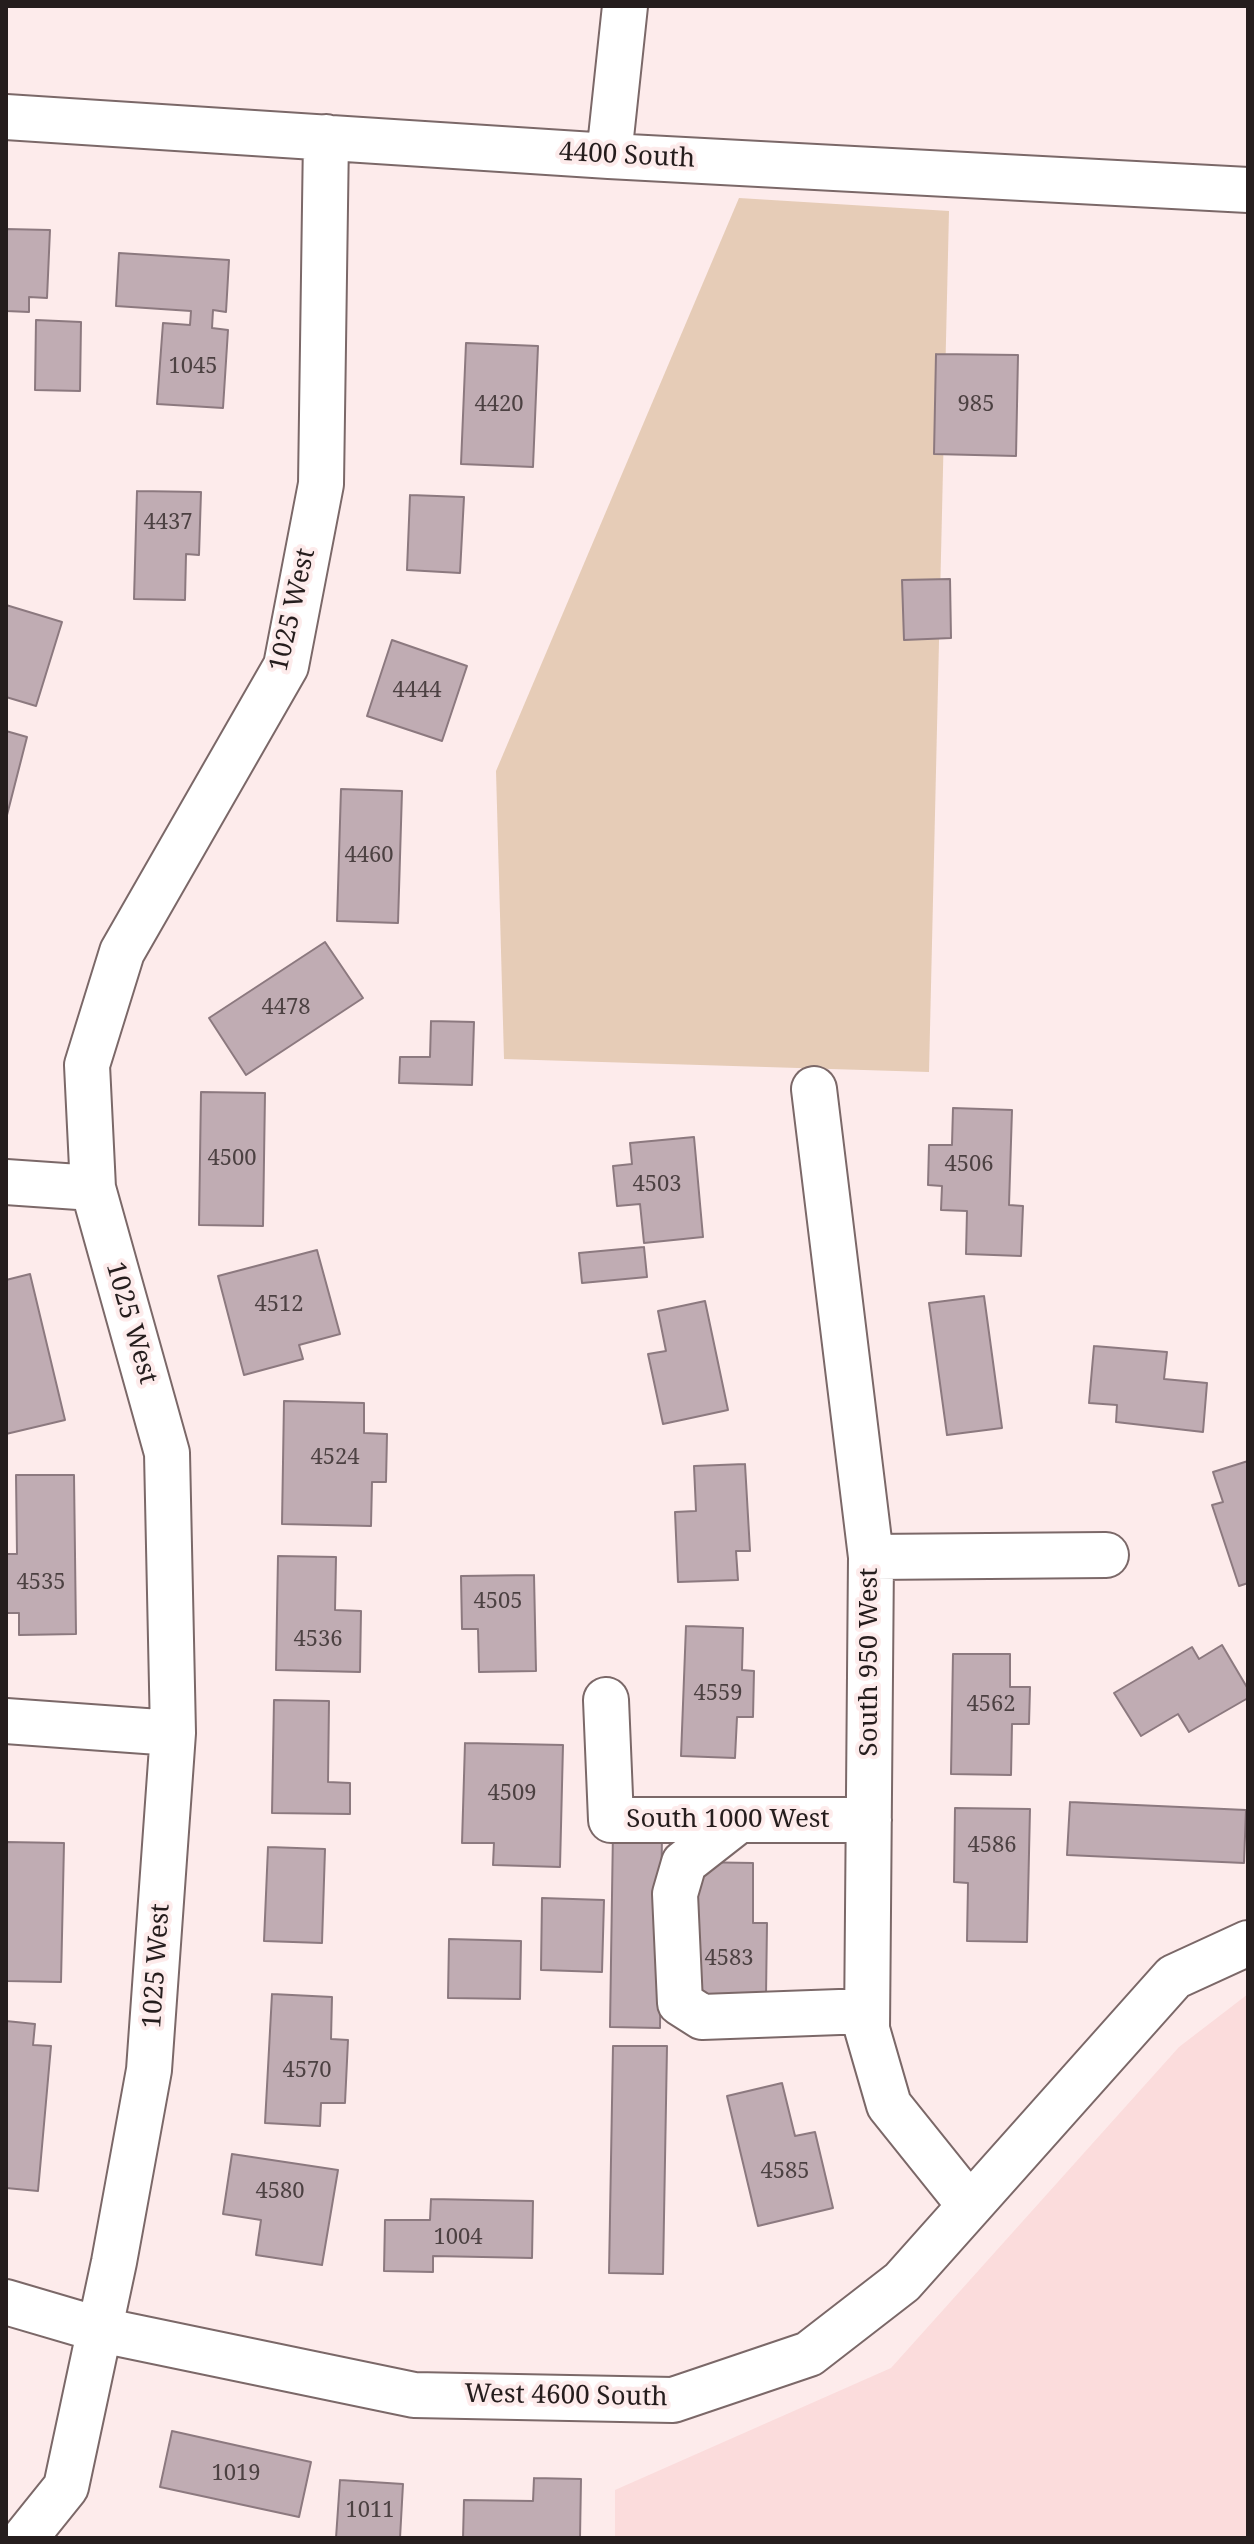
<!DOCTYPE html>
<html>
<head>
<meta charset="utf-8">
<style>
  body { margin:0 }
  #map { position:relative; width:1254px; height:2544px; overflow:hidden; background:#fdebeb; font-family:"Noto Serif",serif }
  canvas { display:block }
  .frame { position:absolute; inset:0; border:8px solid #251d1d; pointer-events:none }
</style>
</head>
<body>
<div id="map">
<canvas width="1254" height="2544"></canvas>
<div class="frame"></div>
</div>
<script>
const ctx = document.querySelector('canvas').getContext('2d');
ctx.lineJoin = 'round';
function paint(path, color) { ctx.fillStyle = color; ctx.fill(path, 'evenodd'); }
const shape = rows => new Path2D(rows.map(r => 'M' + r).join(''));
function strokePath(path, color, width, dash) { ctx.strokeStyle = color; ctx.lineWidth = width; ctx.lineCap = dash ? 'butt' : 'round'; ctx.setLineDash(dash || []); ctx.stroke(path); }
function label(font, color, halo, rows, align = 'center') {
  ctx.font = font + ' "Noto Serif",serif'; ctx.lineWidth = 8; ctx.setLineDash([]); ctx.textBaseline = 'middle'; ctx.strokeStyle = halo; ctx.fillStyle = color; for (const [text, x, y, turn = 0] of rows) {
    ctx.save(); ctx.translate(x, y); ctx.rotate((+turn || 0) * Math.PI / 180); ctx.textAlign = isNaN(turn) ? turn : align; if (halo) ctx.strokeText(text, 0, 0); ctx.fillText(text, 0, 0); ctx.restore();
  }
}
paint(shape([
  [1248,1994,1248,2538,615,2538,615,2490,891,2368,1179,2047]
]), '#fbdcdc');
paint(shape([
  [739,198,949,211,929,1072,504,1059,496,771]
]), '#e6ccb7');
const building = shape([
  [6,229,50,230,47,298,29,297,29,312,6,311,6,229],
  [119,253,229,260,226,312,213,310,212,328,228,330,223,408,157,404,163,323,190,325,191,311,116,306,119,253],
  [36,320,81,322,80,391,35,390,36,320],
  [466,343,538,346,533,467,461,464,466,343],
  [936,354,1018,355,1016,456,934,454,936,354],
  [137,491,201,492,199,555,186,554,185,600,134,599,137,491],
  [410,495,464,497,460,573,407,570,410,495],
  [950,579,951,638,904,640,902,580,950,579],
  [6,605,62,622,36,706,6,697,6,605],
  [392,640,467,666,442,741,367,716,392,640],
  [6,731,27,737,6,819,6,731],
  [341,789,402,791,398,923,337,921,341,789],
  [325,942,363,998,246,1075,209,1018,325,942],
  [431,1021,474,1022,472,1085,399,1083,400,1057,430,1057,431,1021],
  [201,1092,265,1093,263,1226,199,1225,201,1092],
  [953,1108,1012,1110,1009,1205,1023,1206,1021,1256,966,1254,967,1211,941,1210,942,1186,928,1185,929,1145,952,1145,953,1108],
  [694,1137,703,1237,644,1243,640,1204,617,1206,613,1166,632,1164,630,1143,694,1137],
  [644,1247,647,1277,582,1283,579,1253,644,1247],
  [317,1250,340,1334,299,1345,303,1359,244,1375,218,1276,317,1250],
  [30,1274,65,1420,6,1434,6,1280,30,1274],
  [984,1296,1002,1428,947,1435,929,1303,984,1296],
  [705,1301,728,1410,663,1424,648,1354,666,1351,658,1311,705,1301],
  [1094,1346,1167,1352,1164,1379,1207,1383,1203,1432,1116,1422,1117,1405,1089,1403,1094,1346],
  [284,1401,364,1403,364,1433,387,1434,386,1482,372,1482,371,1526,282,1524,284,1401],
  [1248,1461,1248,1583,1239,1586,1212,1505,1223,1502,1213,1472,1248,1461],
  [745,1464,750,1551,736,1551,738,1580,678,1582,675,1512,696,1511,694,1466,745,1464],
  [16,1475,74,1475,76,1634,19,1635,19,1613,6,1613,6,1554,17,1554,16,1475],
  [278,1556,336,1557,335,1610,361,1611,360,1672,276,1670,278,1556],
  [534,1575,536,1671,479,1672,478,1629,462,1629,461,1576,534,1575],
  [686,1626,743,1628,742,1670,754,1671,753,1717,737,1717,735,1758,681,1756,686,1626],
  [1222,1645,1248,1689,1248,1698,1189,1732,1178,1714,1141,1736,1114,1693,1192,1647,1199,1659,1222,1645],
  [953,1654,1010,1654,1010,1687,1030,1687,1029,1724,1012,1724,1011,1775,951,1774,953,1654],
  [274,1700,329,1701,328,1782,350,1783,350,1814,272,1813,274,1700],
  [465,1743,563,1745,560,1867,493,1865,494,1843,462,1843,465,1743],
  [1070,1802,1246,1810,1244,1863,1067,1855,1070,1802],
  [955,1808,1030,1809,1027,1942,967,1941,968,1883,954,1882,955,1808],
  [613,1830,662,1830,660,2028,610,2027,613,1830],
  [6,1842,64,1843,61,1982,6,1981,6,1842],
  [268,1847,325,1849,322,1943,264,1941,268,1847],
  [693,1862,753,1863,753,1923,767,1923,766,1996,692,1995,693,1862],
  [542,1898,604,1900,602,1972,541,1970,542,1898],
  [449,1939,521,1941,520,1999,448,1998,449,1939],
  [272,1994,332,1997,331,2039,348,2040,345,2103,321,2103,320,2126,265,2123,272,1994],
  [6,2021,35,2024,33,2045,51,2046,38,2191,6,2188,6,2021],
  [613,2046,667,2046,663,2274,609,2273,613,2046],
  [782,2083,795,2136,815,2132,833,2208,758,2226,727,2096,782,2083],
  [232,2154,338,2170,322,2265,256,2255,261,2220,223,2214,232,2154],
  [431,2199,533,2201,532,2258,433,2256,433,2272,384,2271,385,2220,430,2220,431,2199],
  [172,2431,311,2462,299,2517,160,2487,172,2431],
  [534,2478,581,2479,580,2538,463,2538,464,2500,533,2501,534,2478],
  [340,2480,403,2484,400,2538,336,2538,340,2480]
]);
paint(building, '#c0acb3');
strokePath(building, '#8c797f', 2);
const minor = shape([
  [6,117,609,156,1248,190],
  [609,156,625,6],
  [814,1089,871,1557,867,2029,889,2105,970,2206],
  [6,1182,93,1188],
  [871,1557,1106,1555],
  [606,1700,611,1820,869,1820],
  [6,1721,173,1733],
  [739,1820,684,1863,675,1894,680,2003,702,2017,867,2011],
  [6,2302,101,2330,414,2395,673,2400,809,2354,902,2282,1174,1977,1248,1943],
  [25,2538,66,2487,114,2262,149,2070,173,1733,167,1453,93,1188,87,1065,122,952,286,666,321,484,326,137]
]);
strokePath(minor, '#7b6868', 48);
strokePath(minor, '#fff', 44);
label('22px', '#4c4142', null, [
  ["1045",193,367],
  ["4420",499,405],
  ["985",976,405],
  ["4437",168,523],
  ["4444",417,691],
  ["4460",369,856],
  ["4478",286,1008],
  ["4500",232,1159],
  ["4506",969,1165],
  ["4503",657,1185],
  ["4512",279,1305],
  ["4524",335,1458],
  ["4535",41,1583],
  ["4505",498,1602],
  ["4536",318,1640],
  ["4559",718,1694],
  ["4562",991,1705],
  ["4509",512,1794],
  ["4586",992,1846],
  ["4583",729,1959],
  ["4570",307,2071],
  ["4585",785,2172],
  ["4580",280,2192],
  ["1004",458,2238],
  ["1019",236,2474],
  ["1011",370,2511]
]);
label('26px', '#251d1d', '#fdebeb', [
  ["4400 South",627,156,3],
  ["1025 West",293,610,-77],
  ["1025 West",131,1323,74],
  ["South 950 West",870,1662,-90],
  ["South 1000 West",728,1820],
  ["1025 West",157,1966,-86],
  ["West 4600 South",566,2396,1]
]);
</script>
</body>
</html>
